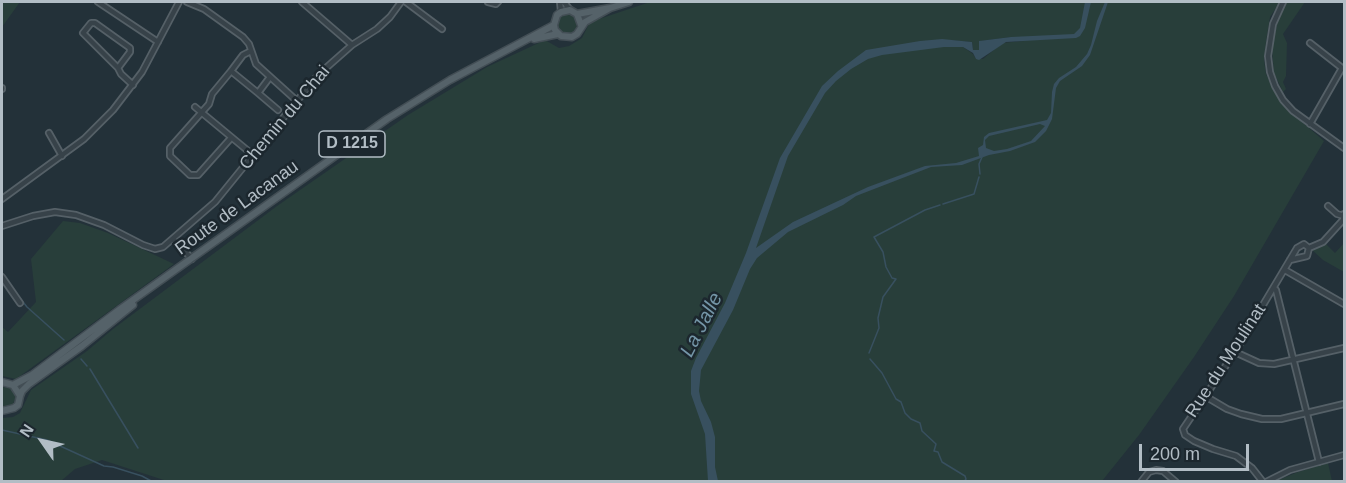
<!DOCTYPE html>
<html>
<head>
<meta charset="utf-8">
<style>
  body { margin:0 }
  #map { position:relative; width:1346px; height:483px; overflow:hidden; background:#233139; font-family:Helvetica,sans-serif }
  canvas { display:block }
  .frame { position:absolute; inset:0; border:3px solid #b2bdc5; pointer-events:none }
  .north { position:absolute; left:12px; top:411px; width:60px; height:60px; -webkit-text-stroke:4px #1c272e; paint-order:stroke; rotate:304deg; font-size:16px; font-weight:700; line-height:24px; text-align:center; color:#b2bdc5 }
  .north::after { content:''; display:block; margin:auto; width:21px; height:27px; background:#b2bdc5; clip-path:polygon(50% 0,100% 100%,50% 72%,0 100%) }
  .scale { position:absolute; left:1139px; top:444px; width:110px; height:27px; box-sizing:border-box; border:3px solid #b2bdc5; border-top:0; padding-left:8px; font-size:18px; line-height:21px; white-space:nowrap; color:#b2bdc5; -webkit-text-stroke:4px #1c272e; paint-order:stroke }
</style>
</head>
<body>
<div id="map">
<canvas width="1346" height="483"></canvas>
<div class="frame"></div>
<div class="north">N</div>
<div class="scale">200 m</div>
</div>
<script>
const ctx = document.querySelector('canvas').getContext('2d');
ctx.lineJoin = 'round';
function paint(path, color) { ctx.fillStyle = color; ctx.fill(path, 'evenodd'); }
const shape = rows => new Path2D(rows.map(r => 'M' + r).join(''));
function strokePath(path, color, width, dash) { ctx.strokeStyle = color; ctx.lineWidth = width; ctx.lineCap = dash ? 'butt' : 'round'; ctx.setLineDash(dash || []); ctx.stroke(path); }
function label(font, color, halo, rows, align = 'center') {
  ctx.font = font + ' Helvetica,sans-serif'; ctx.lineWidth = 5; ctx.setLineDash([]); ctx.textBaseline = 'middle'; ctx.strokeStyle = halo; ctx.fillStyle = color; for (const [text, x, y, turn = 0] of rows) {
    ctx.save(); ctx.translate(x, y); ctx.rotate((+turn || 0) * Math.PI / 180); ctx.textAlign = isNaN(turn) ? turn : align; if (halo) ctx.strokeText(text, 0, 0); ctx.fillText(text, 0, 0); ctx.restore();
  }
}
paint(shape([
  [2,2,20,2,2,27],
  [650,2,1280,2,1270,17,1266,42,1264,60,1266,74,1276,94,1286,108,1324,141,1234,296,1194,357,1139,435,1102,481,170,482,102,460,75,469,61,481,2,482,2,418,13,417,20,413,31,390,87,351,113,329,277,206,408,115,487,67,545,40,559,48,569,46,582,38,590,22],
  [1011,37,1024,37,1023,41,1002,43,983,59,976,59,973,54,963,47,945,47,949,40,972,42,973,50,979,50,980,41],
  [1287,2,1305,2,1283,34,1287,43,1286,76,1283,82,1286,89,1283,92,1274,73,1272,49,1278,19],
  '557 24a10 10 0 1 1 20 0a10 10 0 1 1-20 0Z',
  [63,221,80,223,108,233,174,264,16,379,2,376,2,327,8,332,36,302,31,259],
  [1325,243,1335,253,1344,243,1344,272,1323,260,1311,249],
  [2,387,11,388,16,397,12,406,6,408,2,407],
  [1328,463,1332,481,1276,481,1298,472]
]), '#283e3a');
paint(shape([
  [1085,2,1091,2,1085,28,1080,36,1076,38,1006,42,979,60,976,59,973,53,963,47,944,47,882,55,868,59,851,69,836,81,825,93,788,156,756,248,793,222,868,187,925,166,956,163,979,156,978,148,983,145,984,137,989,133,1047,120,1051,113,1052,92,1054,84,1059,78,1076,67,1087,54,1091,45,1097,21,1105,2,1108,2,1090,55,1082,66,1060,81,1056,88,1052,119,1046,131,1035,142,1010,151,989,155,962,165,931,167,856,196,843,205,788,232,757,258,750,269,733,310,701,370,699,391,701,401,711,422,715,437,715,467,718,481,708,481,705,434,691,394,691,371,696,358,725,303,746,253,780,158,822,86,838,71,866,50,920,41,942,39,972,42,973,50,979,50,979,41,1011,37,1074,34,1080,28],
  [1040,124,1045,126,1031,141,1007,149,994,151,986,148,985,140,989,136]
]), '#38505f');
strokePath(shape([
  [980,174,979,164,982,157],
  [943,204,974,194,979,177],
  [16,293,27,307,64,340],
  [869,353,879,328,878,318,883,297,896,279,892,278,886,267,883,252,874,237,925,210,940,205],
  [81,359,87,366],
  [870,359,882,373,896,399,901,402,905,413,911,419,920,423,922,431,936,444,934,451,938,452,942,462,965,476,966,479,964,482],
  [90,369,138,448],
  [2,430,47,440,104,466,113,467,142,476,153,482]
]), '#38505f', 1.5);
const minor = shape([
  [98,2,158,42],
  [187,2,204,9,243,37,249,44,256,64,297,101],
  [302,2,352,45],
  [406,2,442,29],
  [488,2,496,4,498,2],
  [560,2,561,12],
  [564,2,570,10],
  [1283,2,1273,24,1268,56,1270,72,1275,86,1283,100,1293,111,1344,148],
  [118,68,83,33,91,23,95,23,130,48,130,52,118,68,121,74,133,85],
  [231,71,243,55,251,51],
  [270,77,258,93,278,110],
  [2,88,2,89],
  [195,107,253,155],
  [1310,124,1342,68,1310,43],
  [49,133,62,156],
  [231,138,198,175,190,175,170,156,170,148,209,104,212,94,231,71,258,93],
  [2,199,84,139,113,110,142,72,179,2],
  [1328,206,1337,214,1344,216],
  [2,226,33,216,55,212,76,215,104,225,143,245,155,249,163,247,215,202,318,75,352,45,377,29,390,17,401,2],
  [173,239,192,259],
  [1309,248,1323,242,1343,220,1344,214],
  [1285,270,1344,304],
  [2,277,20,303],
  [1274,288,1276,290,1319,462],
  [1235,352,1259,363,1274,364,1344,348],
  [1205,396,1227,409,1241,414,1262,419,1281,419,1344,404],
  [1141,482,1149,472,1156,470,1163,471,1176,482],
  [1263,482,1252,468,1236,456,1213,449,1194,441,1185,435,1183,429,1235,352,1297,248,1304,244,1309,248,1307,256,1290,260],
  [1266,482,1290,470,1344,455]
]);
const major = shape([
  [577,14,610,8,629,2],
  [581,25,577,14,570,10,561,12,557,15,554,25,555,30,561,36,572,37,577,34,585,22,610,8],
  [534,39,558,34],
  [2,382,13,385,20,396,18,405,14,408,2,411],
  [13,385,32,375,119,310,387,119,450,80,554,25],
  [20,396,22,391,29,384,82,346,133,305]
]);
strokePath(minor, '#556067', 8);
strokePath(major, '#434e55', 9);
strokePath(minor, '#374249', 4.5);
strokePath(major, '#556269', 6);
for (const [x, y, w] of [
  [352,144,66]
]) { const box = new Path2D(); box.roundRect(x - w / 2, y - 13, w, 26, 4.5); ctx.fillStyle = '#1c272e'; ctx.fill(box); strokePath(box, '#b2bdc5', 1.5); }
label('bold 16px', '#b2bdc5', null, [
  ["D 1215",352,144]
]);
label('18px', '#b2bdc5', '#1c272e', [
  ["Chemin du Chai",285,118,-50],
  ["Route de Lacanau",237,208,-36],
  ["Rue du Moulinat",1226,361,-57]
]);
label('italic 20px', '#7495a7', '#1c272e', [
  ["La Jalle",702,325,-63]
]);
</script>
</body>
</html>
